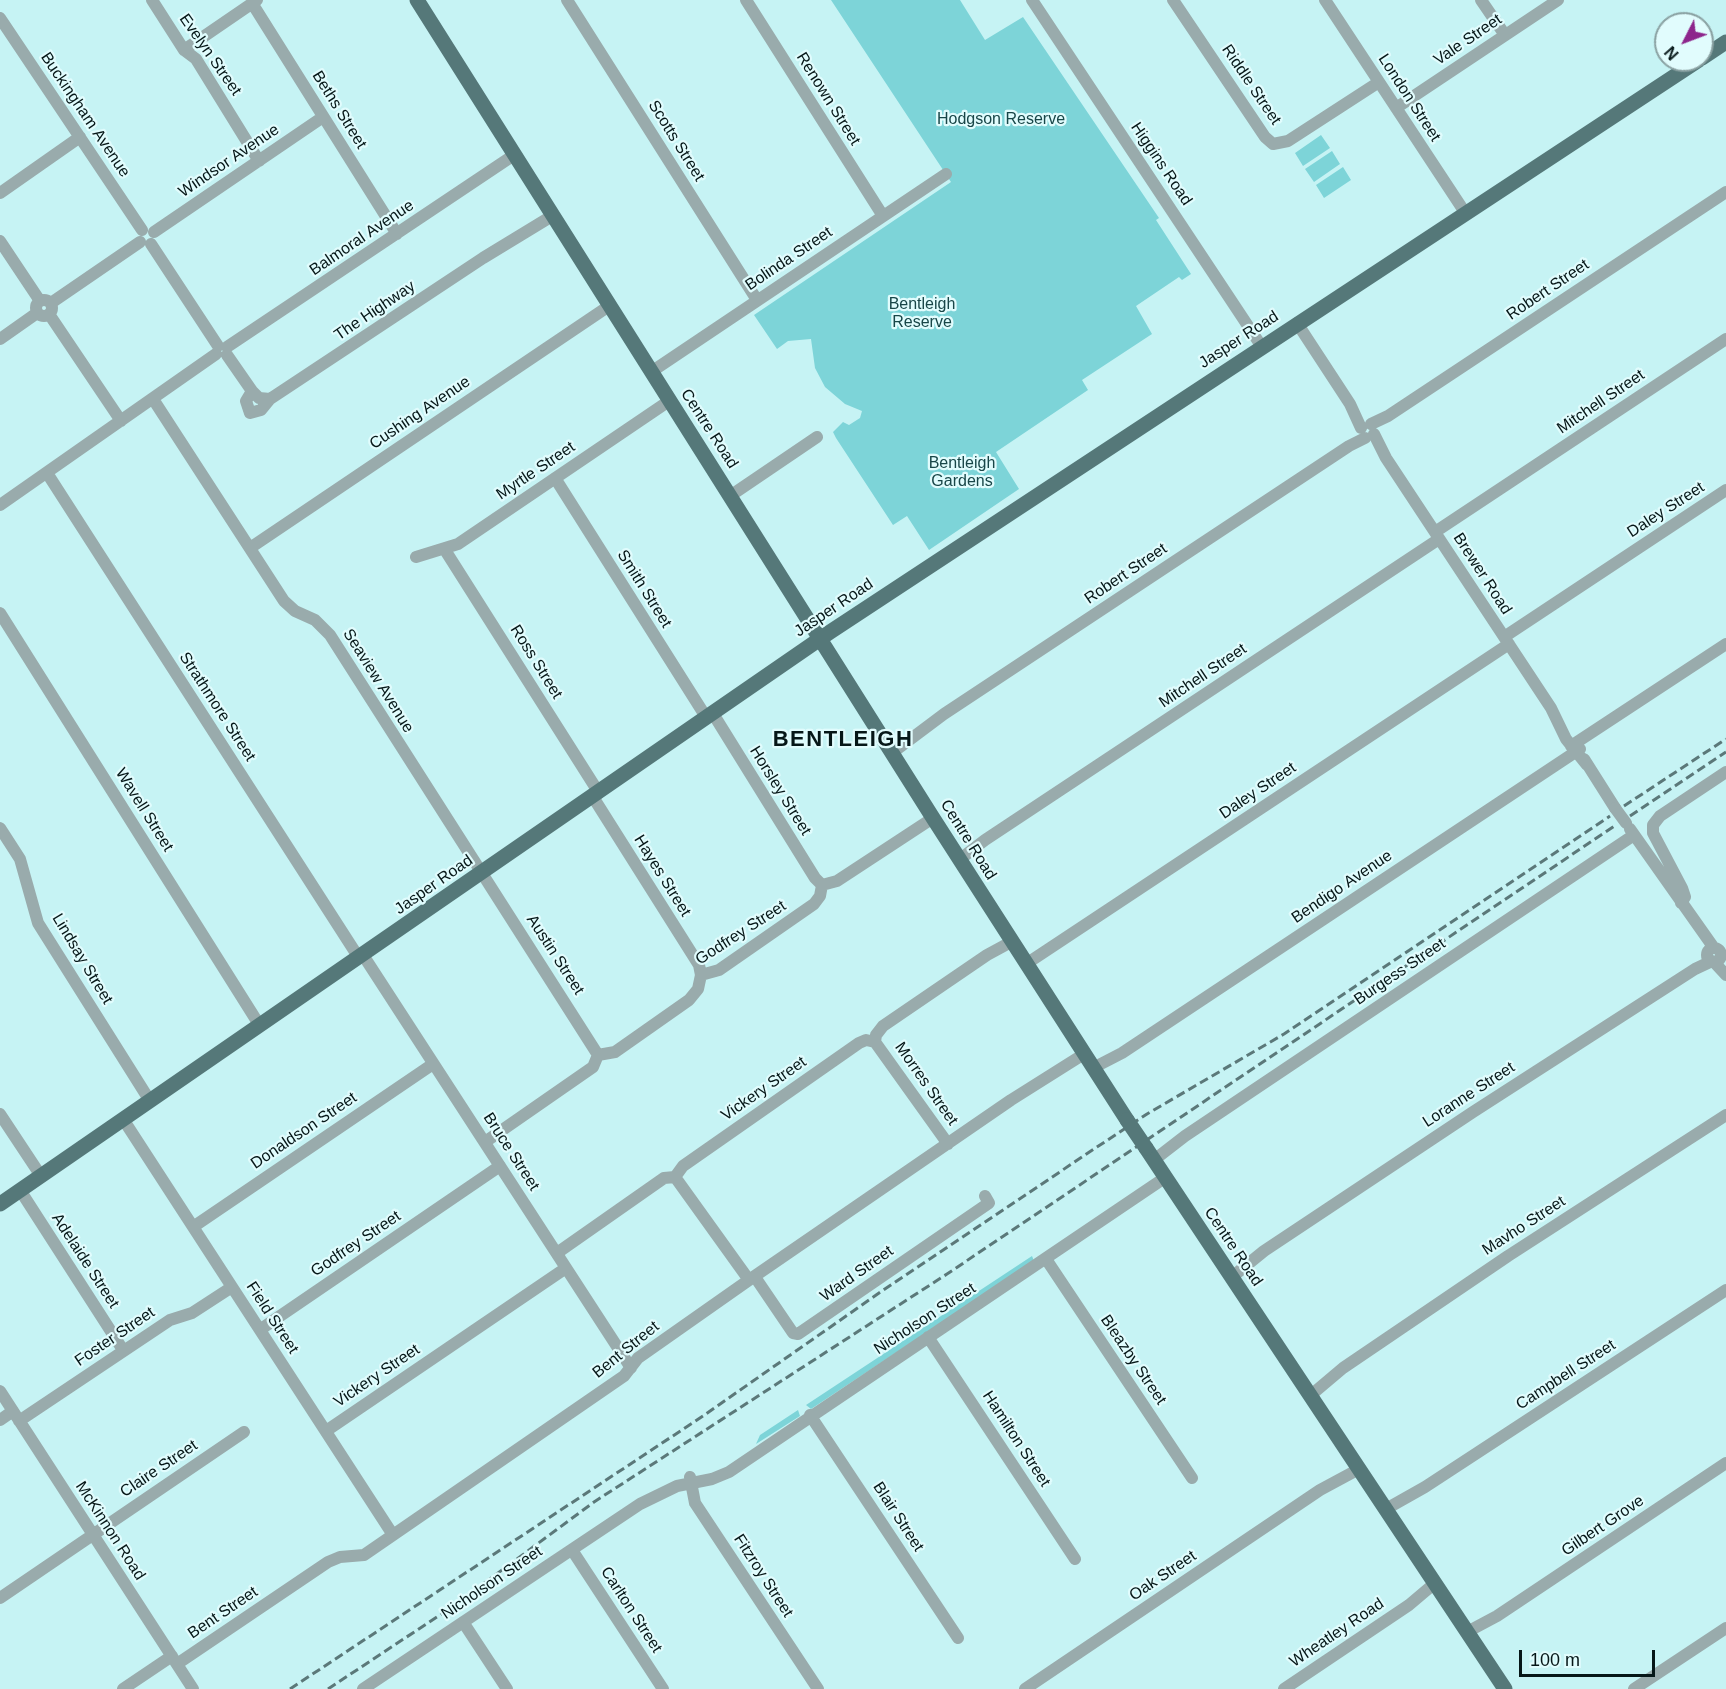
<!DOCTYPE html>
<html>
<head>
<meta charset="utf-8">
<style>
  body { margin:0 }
  #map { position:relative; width:1726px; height:1689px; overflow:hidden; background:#c6f3f4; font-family:Arial,sans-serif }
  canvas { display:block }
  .north { position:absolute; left:1654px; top:12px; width:60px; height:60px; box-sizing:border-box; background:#e1fcfd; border:2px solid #89a0a1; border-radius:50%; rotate:228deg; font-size:16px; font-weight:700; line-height:24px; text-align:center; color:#061718 }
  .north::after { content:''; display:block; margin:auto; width:21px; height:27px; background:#8d268c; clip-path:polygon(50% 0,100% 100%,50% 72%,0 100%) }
  .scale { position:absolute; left:1519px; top:1650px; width:136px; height:27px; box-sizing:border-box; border:3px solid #061718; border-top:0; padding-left:8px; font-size:18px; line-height:21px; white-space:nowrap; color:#061718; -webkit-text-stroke:4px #e1fcfd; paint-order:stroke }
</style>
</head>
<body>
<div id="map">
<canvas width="1726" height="1689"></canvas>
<div class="north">N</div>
<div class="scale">100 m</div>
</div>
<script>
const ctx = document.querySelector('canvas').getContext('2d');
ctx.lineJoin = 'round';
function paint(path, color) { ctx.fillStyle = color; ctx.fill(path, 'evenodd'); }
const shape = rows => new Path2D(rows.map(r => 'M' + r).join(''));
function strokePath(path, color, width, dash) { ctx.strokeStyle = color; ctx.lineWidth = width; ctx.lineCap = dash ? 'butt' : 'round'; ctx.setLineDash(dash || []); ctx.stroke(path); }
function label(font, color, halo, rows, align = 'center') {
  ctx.font = font + ' Arial,sans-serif'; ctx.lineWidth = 4.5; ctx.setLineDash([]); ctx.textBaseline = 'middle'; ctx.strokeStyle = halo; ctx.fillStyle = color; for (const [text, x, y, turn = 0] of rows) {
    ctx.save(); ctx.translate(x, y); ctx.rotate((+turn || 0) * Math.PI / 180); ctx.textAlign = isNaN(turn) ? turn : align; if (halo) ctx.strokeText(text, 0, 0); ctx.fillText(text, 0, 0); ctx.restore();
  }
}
paint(shape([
  [831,0,960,0,985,40,1023,17,1159,218,1156,220,1191,274,1182,280,1179,277,1136,306,1152,334,1082,380,1088,390,996,452,1019,489,929,550,907,516,893,525,836,438,833,432,843,422,849,425,860,418,862,411,845,404,825,387,815,368,811,339,788,341,777,349,754,315,951,182],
  [1321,135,1330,148,1303,166,1295,153],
  [1332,151,1340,164,1314,182,1305,169],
  [1343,167,1351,180,1324,198,1316,185],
  [1032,1256,1034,1261,811,1409,806,1405],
  [798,1410,800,1416,756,1444,760,1435]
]), '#7dd4d8');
strokePath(shape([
  [152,0,184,50,196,59,259,161],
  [567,0,757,300],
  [746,0,883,216],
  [1032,0,1262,347],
  [1173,0,1265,137,1273,144,1288,141,1379,82],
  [1325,0,1466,214],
  [1481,0,1505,35],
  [252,3,397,234],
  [0,18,142,230],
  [184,50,257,0],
  [1396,108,1558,0],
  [0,193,80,137],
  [154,232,323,117],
  [0,241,40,301],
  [151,244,218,346],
  '36 308a8 8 0 1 1 16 0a8 8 0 1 1-16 0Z',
  [51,303,140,242],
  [49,314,121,421],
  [1297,323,1350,404,1361,428],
  [0,339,37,313],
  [227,347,514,155],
  [227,355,252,391,259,398,270,399,483,258,552,216],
  [651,372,946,174],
  [252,391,246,401,250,413,261,410,270,399],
  [153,399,284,601,295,611,315,620,330,635,598,1055],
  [1371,424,1388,416,1726,192],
  [1374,434,1386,458,1551,708,1566,739,1587,765],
  [47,473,359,958],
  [555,478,706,717],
  [730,496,817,437],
  [0,505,216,354],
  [1435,532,1726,339],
  [250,548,609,306],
  [445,550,599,793],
  [416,557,458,544,669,401],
  [0,613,260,1026],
  [1504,637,1726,490],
  [712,712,815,878,822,885],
  [1571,746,1726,644],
  [892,753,944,714,1349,446,1365,438],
  [1584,759,1615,808],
  [593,797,699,965,701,975],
  [0,828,20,859,38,923,150,1101],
  [1630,829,1714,948],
  [959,860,985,840,1439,539],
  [1681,903,1685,897,1682,888,1653,833,1653,825,1660,816,1726,772],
  '1707 955a7 7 0 1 1 14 0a7 7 0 1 1-14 0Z',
  [363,955,631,1368],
  [1714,962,1726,975],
  [1026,964,1509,644],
  [875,1042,876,1035,883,1026,987,955,1011,942],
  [875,1042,948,1144],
  [1093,1068,1122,1053,1580,749],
  [0,1114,41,1176],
  [123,1119,393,1535],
  [485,1142,593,1067,598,1055,615,1052,689,1000,698,989,701,975,719,970,814,904,820,896,822,885,837,881,933,818],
  [1154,1160,1185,1136,1634,835],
  [675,1177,749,1280],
  [20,1190,123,1350],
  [193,1227,433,1064],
  [557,1253,664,1178,675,1177,683,1166,859,1043,866,1040,875,1042],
  [1046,1259,1192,1478],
  [755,1277,793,1333,798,1334,989,1203,985,1196],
  [1232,1277,1264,1251,1473,1112,1695,969,1712,961],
  [261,1329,500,1166],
  [928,1337,1075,1559],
  [0,1391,193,1689],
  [1311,1395,1343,1368,1508,1256,1726,1115],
  [810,1415,958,1638],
  [0,1420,13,1411],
  [19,1421,170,1320,192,1313,232,1287],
  [326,1431,566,1268],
  [690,1477,695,1503,818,1689],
  [1386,1509,1425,1487,1726,1290],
  [572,1550,663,1689],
  [0,1598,244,1432],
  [463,1622,507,1689],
  [1467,1632,1497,1616,1726,1463],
  [177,1664,328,1562,340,1557,364,1555,624,1376,638,1358,749,1280,1011,1100,1084,1054],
  [123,1689,172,1656],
  [363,1689,640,1504,677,1486,712,1479,729,1472,1166,1177],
  [1025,1689,1320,1490,1359,1469],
  [1284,1689,1409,1605,1435,1583],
  [1634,1689,1726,1628]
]), '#99abac', 12);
strokePath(shape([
  [417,0,933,818,1127,1120],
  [1702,58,1726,42],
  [1146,1148,1505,1689],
  [0,1204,830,632,1699,60]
]), '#557879', 15);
strokePath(shape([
  [1624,806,1726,739],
  [1630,816,1726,752],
  [290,1689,703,1416,879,1293,1094,1149,1147,1114,1284,1034,1610,816],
  [328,1689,452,1607,594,1502,947,1274,1616,825]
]), '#5b7879', 3, [9, 4.5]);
strokePath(shape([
  [1615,808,1626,823]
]), '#99abac', 12);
strokePath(shape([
  [1127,1120,1146,1148]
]), '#557879', 15);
label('16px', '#061718', '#e1fcfd', [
  ["Vale Street",1468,40,-34],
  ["Evelyn Street",210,55,55],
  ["Riddle Street",1251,85,56],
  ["London Street",1409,98,57],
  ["Renown Street",828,99,58],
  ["Beths Street",339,110,58],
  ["Buckingham Avenue",85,115,56],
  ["Scotts Street",676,141,58],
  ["Windsor Avenue",229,161,-34],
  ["Higgins Road",1161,164,56],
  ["Balmoral Avenue",362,238,-34],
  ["Bolinda Street",789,259,-34],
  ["Robert Street",1548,290,-34],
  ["The Highway",375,311,-34],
  ["Jasper Road",1239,340,-33],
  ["Mitchell Street",1601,402,-34],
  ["Cushing Avenue",420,413,-34],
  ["Centre Road",709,429,57],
  ["Myrtle Street",536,471,-34],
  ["Daley Street",1666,510,-33],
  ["Robert Street",1126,574,-34],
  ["Brewer Road",1482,574,57],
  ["Smith Street",644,589,58],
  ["Jasper Road",834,608,-34],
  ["Ross Street",536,662,58],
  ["Mitchell Street",1203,676,-34],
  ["Seaview Avenue",378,681,58],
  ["Strathmore Street",217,707,57],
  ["Horsley Street",780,791,58],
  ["Daley Street",1258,791,-34],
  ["Wavell Street",144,810,58],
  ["Centre Road",968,840,58],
  ["Hayes Street",662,876,58],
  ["Jasper Road",434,885,-35],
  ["Bendigo Avenue",1342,887,-34],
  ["Godfrey Street",741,933,-33],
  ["Austin Street",555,955,57],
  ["Lindsay Street",82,959,59],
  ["Burgess Street",1400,972,-34],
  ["Morres Street",926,1084,55],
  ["Vickery Street",764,1089,-35],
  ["Loranne Street",1469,1095,-33],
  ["Donaldson Street",304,1131,-34],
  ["Bruce Street",511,1152,57],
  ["Mavho Street",1524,1226,-33],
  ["Godfrey Street",356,1244,-34],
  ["Centre Road",1233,1247,56],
  ["Adelaide Street",85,1261,57],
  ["Ward Street",857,1274,-35],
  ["Field Street",272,1318,57],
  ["Nicholson Street",925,1319,-33],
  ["Foster Street",115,1337,-34],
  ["Bent Street",626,1350,-39],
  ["Bleazby Street",1133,1360,56],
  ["Campbell Street",1566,1375,-33],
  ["Vickery Street",377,1376,-34],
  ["Hamilton Street",1016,1439,57],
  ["Claire Street",159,1469,-34],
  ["Blair Street",898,1517,57],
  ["Gilbert Grove",1603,1526,-34],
  ["McKinnon Road",110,1531,57],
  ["Fitzroy Street",763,1576,57],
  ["Oak Street",1163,1576,-34],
  ["Nicholson Street",492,1583,-34],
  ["Carlton Street",631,1610,57],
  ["Bent Street",223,1613,-34],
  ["Wheatley Road",1337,1633,-34]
]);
label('16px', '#184648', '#e1fcfd', [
  ["Hodgson Reserve",1001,120],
  ["Bentleigh",922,305],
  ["Reserve",922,323],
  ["Bentleigh",962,464],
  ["Gardens",962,482]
]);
ctx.letterSpacing = '1.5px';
label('bold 22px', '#061718', '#e1fcfd', [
  ["BENTLEIGH",843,740]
]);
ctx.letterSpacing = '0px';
</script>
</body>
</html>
